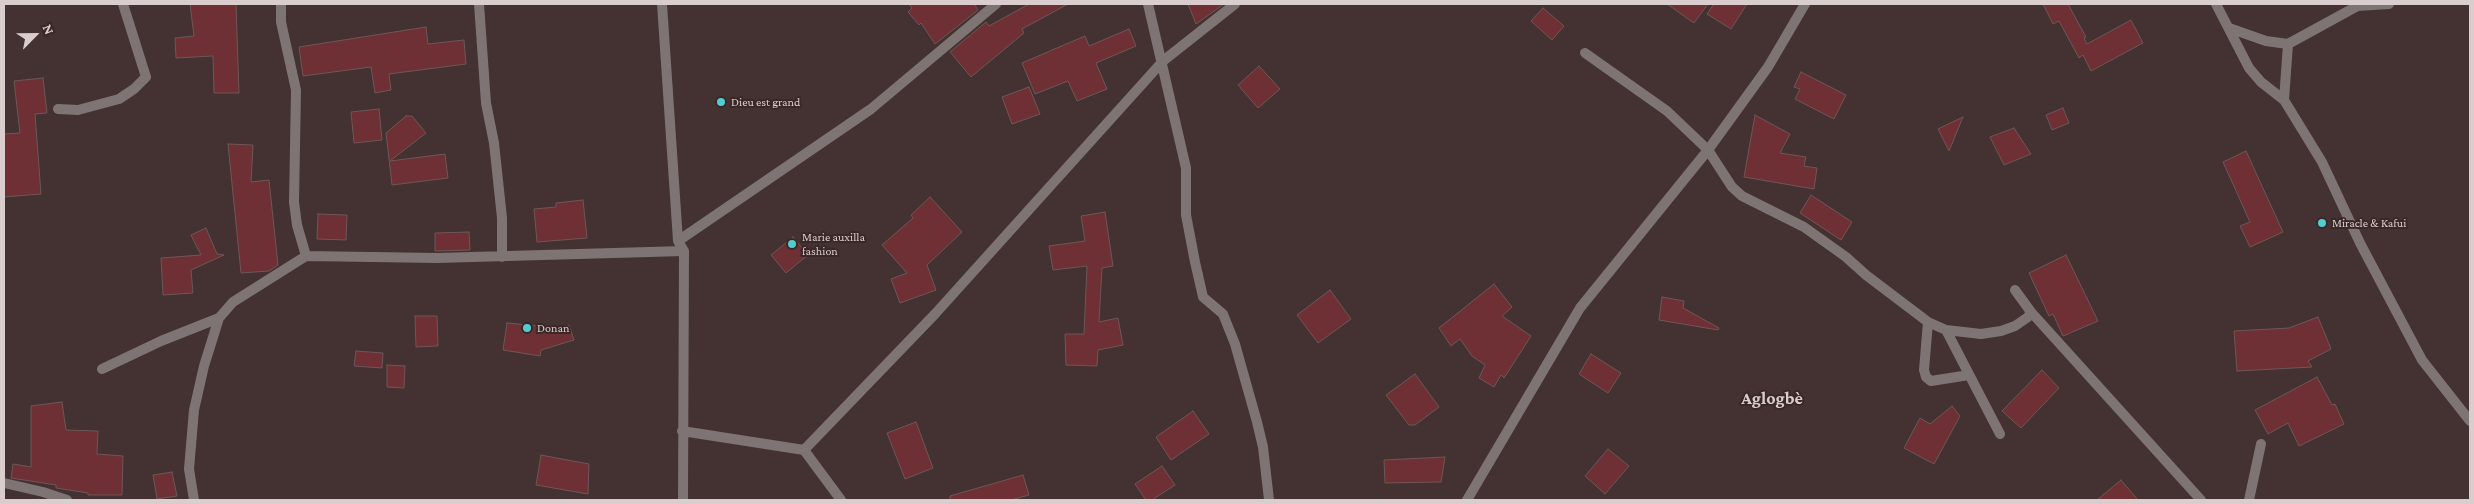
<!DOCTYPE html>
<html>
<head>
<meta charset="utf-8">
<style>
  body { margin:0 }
  #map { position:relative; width:2474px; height:504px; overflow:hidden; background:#443131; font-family:"Crimson Pro",serif }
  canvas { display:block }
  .frame { position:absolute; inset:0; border:5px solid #dacdce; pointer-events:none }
  .north { position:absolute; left:10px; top:10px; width:50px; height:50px; -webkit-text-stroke:4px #3a2727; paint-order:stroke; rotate:67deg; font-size:14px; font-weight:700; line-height:20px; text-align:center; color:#dacdce }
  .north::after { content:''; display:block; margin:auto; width:18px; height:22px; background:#dacdce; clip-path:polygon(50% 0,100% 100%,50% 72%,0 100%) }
</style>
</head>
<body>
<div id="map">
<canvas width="2474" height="504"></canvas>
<div class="frame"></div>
<div class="north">N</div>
</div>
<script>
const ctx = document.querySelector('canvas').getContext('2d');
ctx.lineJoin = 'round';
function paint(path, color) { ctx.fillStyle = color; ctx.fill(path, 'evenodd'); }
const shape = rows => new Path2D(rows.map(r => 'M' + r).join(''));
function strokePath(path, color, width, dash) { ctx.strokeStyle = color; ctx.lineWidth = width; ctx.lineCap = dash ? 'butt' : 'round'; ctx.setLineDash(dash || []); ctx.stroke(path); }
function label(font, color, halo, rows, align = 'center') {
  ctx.font = font + ' "Crimson Pro",serif'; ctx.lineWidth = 4; ctx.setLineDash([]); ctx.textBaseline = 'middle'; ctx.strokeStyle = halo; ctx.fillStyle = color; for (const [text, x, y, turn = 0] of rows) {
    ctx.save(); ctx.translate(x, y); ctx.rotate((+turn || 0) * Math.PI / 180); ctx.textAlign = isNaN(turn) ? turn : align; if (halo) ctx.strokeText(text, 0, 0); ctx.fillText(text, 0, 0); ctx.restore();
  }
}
const building = shape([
  [190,4,236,4,239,93,214,93,213,56,176,58,175,38,194,36,190,4],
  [909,4,974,4,978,10,935,44,921,23,919,25,908,12,912,8,909,4],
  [1029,4,1068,4,1022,29,1024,33,971,77,950,52,986,22,989,26,1029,4],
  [1188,4,1224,4,1196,24,1188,4],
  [1667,4,1708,4,1694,23,1667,4],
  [1714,4,1747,4,1731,29,1707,14,1714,4],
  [2043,4,2068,4,2086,37,2084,38,2087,44,2131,20,2143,43,2091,71,2083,55,2079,58,2059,21,2053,24,2043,4],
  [1543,8,1564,26,1552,40,1531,21,1543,8],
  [426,27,428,44,464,40,466,64,389,74,391,90,375,93,371,67,303,76,299,47,426,27],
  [1129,29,1136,46,1096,63,1107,89,1077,101,1068,81,1035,94,1022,63,1085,36,1089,46,1129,29],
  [1259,66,1280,89,1258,108,1238,85,1259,66],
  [1801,72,1846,95,1834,119,1795,99,1800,89,1794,87,1801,72],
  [43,78,47,113,35,114,41,194,4,197,4,134,20,133,14,81,43,78],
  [1029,87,1040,114,1012,124,1002,97,1029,87],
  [2063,108,2069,123,2052,130,2046,115,2063,108],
  [379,109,382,140,354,143,351,112,379,109],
  [1755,115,1790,134,1780,153,1806,157,1804,166,1817,168,1814,189,1744,177,1755,115],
  [406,116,412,116,426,133,390,161,445,154,448,178,392,185,386,133,406,116],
  [1963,117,1949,151,1938,129,1963,117],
  [2014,128,2031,154,2004,165,1990,137,2014,128],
  [228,144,253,145,251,182,269,180,278,265,269,271,241,273,228,144],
  [2246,151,2283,232,2250,247,2240,226,2250,222,2223,162,2246,151],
  [1811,195,1852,222,1841,240,1800,213,1811,195],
  [930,197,962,232,927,265,936,290,900,303,891,279,907,273,882,245,913,218,911,215,930,197],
  [583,200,587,238,537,242,534,209,556,207,556,203,583,200],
  [1105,212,1113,266,1102,268,1099,322,1118,318,1123,345,1098,350,1097,366,1066,365,1065,334,1084,334,1087,266,1053,270,1049,246,1085,241,1081,216,1105,212],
  [318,214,347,215,346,240,317,239,318,214],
  [206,228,217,254,224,255,191,270,193,293,163,295,161,258,201,255,191,235,206,228],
  [469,232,470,250,435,251,435,233,469,232],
  [793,237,808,255,786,273,771,255,793,237],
  [2066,255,2098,321,2063,336,2053,314,2049,316,2029,273,2066,255],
  [1494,284,1512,307,1502,316,1531,336,1504,378,1501,375,1494,387,1479,378,1485,365,1472,356,1460,339,1451,346,1439,328,1494,284],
  [1330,290,1351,319,1318,343,1297,315,1330,290],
  [1662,297,1684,301,1683,308,1719,328,1718,330,1659,320,1662,297],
  [415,316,437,316,438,346,416,347,415,316],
  [2318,317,2331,349,2308,361,2312,367,2237,371,2234,331,2289,328,2318,317],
  [507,323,560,328,569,325,574,340,541,350,540,356,503,350,507,323],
  [356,351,383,353,382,368,354,366,356,351],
  [1591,354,1621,373,1608,393,1579,374,1591,354],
  [387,365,405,366,404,388,387,387,387,365],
  [2042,370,2059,388,2021,428,2002,411,2042,370],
  [1415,374,1439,407,1415,425,1409,425,1386,395,1415,374],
  [2317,377,2332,405,2335,404,2344,424,2299,446,2288,423,2268,434,2255,410,2317,377],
  [62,402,66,430,98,431,97,454,123,456,122,495,88,495,88,493,56,488,56,485,11,478,13,464,31,467,31,406,62,402],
  [1952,406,1960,416,1934,464,1904,448,1920,418,1930,424,1952,406],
  [1193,411,1209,434,1171,460,1156,437,1193,411],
  [916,422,933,468,905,479,887,433,916,422],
  [1608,449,1629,466,1605,494,1585,476,1608,449],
  [541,455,589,464,588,494,536,485,541,455],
  [1445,457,1441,482,1385,483,1384,460,1445,457],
  [1162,466,1175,485,1152,500,1146,500,1135,484,1162,466],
  [172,472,177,496,157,499,153,475,172,472],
  [1023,475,1029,495,1011,500,950,500,950,496,1023,475],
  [2121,480,2138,500,2097,500,2121,480]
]);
paint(building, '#6f3035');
strokePath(building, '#6d5758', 1);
strokePath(shape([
  [281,4,281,22,296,90,294,202,297,225,306,256],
  [479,4,486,103,494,143,502,218,502,257],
  [662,4,678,241,684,251,683,500],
  [1148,4,1186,168,1186,215,1195,262,1203,297,1223,314,1235,344,1257,422,1263,447,1269,500],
  [2216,4,2249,68,2261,82,2284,100,2322,162,2360,243,2422,360,2470,421],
  [2357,6,2389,4],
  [2229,28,2266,41,2288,44],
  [1585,53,1667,111,1708,150,1732,187,1742,196,1804,227,1846,257,1866,275,1928,322,1946,330,1981,334,2001,331,2015,326,2028,317,2031,312,2015,290],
  [2284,100,2288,44,2361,4],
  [58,109,78,110,119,99,134,89,146,77,123,4],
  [678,241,871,109,996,4],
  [2031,312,2201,500],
  [1928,322,1924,370,1926,377,1931,381,1969,375],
  [1946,330,2000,434],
  [102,369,161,341,219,318,233,302,306,256,437,258,684,251],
  [682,431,804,450,841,500],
  [804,450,935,314,1163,61,1235,4],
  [4,483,43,492,67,500],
  [194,500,189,469,194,410,204,366,219,318],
  [1467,500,1580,308,1708,150,1768,67,1805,4],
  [2249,500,2261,444]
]), '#7e7474', 10);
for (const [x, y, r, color] of [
  [721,102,5,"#52cdcf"],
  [2322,223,5,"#52cdcf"],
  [792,244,5,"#52cdcf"],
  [527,328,5,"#52cdcf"]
]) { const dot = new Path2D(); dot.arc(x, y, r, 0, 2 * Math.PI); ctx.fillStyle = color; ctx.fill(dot); strokePath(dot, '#3a2727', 2); }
label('12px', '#dacdce', '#3a2727', [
  ["Dieu est grand",731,102],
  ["Miracle & Kafui",2332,223],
  ["Marie auxilla",802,237],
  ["fashion",802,251],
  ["Donan",537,328]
], 'left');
label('bold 18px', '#dacdce', '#3a2727', [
  ["Aglogbè",1772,398]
]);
</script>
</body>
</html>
